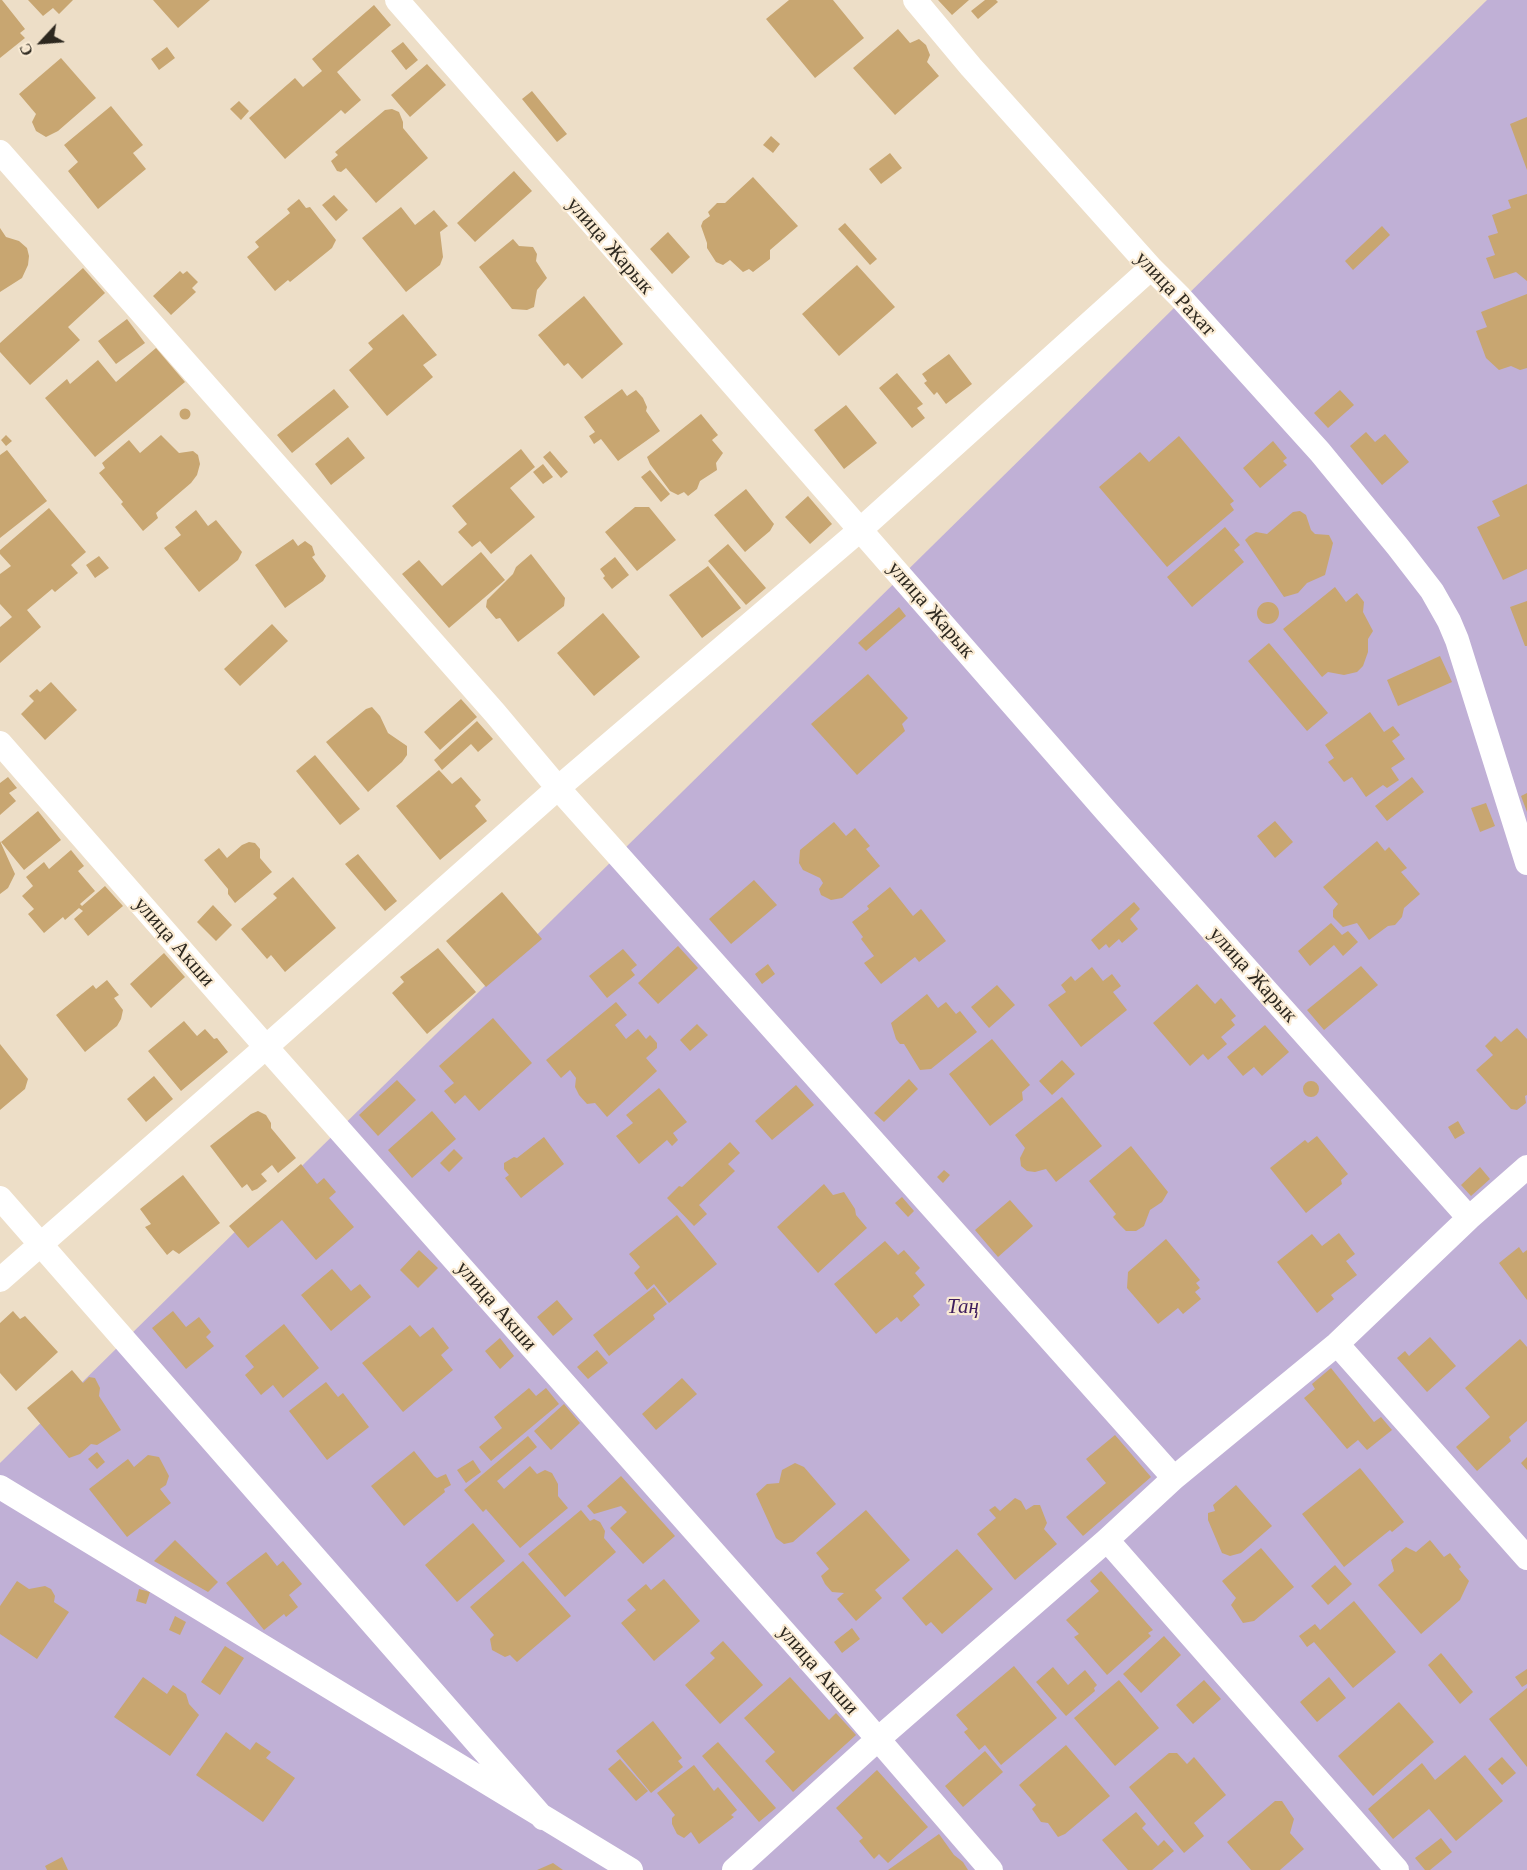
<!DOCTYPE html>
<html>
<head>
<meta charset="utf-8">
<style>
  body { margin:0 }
  #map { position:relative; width:1527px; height:1870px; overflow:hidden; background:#eddec7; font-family:"Libre Baskerville",serif }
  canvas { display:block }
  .north { position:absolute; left:12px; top:12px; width:60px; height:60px; -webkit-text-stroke:4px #faebd4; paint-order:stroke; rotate:244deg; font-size:16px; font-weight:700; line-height:24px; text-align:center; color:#2d281f }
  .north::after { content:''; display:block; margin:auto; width:21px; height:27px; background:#2d281f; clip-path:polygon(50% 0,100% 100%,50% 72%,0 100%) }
</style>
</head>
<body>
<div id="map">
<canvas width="1527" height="1870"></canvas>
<div class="north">С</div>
</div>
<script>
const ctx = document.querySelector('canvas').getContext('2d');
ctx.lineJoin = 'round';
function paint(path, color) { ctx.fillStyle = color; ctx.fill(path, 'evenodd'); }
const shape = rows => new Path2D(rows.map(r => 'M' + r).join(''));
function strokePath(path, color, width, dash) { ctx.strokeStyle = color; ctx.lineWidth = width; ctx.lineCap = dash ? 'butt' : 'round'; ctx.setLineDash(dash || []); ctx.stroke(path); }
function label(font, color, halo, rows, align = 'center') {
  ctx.font = font + ' "Libre Baskerville",serif'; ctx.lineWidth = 4.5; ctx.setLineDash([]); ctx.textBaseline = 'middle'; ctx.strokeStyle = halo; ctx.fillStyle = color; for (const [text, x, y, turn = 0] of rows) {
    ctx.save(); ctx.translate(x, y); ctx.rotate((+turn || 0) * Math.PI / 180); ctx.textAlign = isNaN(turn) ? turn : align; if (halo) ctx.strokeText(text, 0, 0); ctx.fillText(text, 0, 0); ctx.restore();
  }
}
paint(shape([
  [1487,0,1527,0,1527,1870,0,1870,0,1463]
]), '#c0b0d6');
paint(shape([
  [0,0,2,0,25,29,20,33,25,38,0,58],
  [28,0,73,0,59,14,53,8,43,16],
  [153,0,210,0,178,28],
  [789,0,833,0,864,38,815,78,766,19],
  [938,0,969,0,952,15],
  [985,0,996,0,998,2,978,19,971,11],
  [374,5,391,25,337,72,361,100,345,114,341,110,285,159,249,118,295,78,303,87,322,71,312,59],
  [898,29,910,43,919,39,926,45,930,55,927,62,939,76,895,115,853,68],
  [403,42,418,60,406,70,391,51],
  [167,47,175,58,159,70,151,59],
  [61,58,96,98,58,131,46,137,36,131,32,122,36,114,19,94],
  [427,64,446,85,410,117,391,95],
  [532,91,567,134,557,142,522,99],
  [239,101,249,111,241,120,230,109],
  [111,106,143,145,133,153,146,169,98,209,68,171,78,162,64,145],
  [392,109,399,112,403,122,403,128,428,158,376,203,346,168,341,172,337,171,331,161,338,155,335,152,385,110],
  [1527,117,1527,170,1510,124],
  [771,136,780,144,773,153,763,145],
  [890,153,902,168,881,184,869,169],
  [514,171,532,191,475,242,457,223],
  [753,177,798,226,770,250,770,259,753,272,749,269,743,272,730,260,723,265,716,262,707,248,707,243,701,226,703,221,710,216,708,212,717,203,725,203],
  [1527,194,1527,281,1516,272,1494,279,1486,258,1495,255,1488,236,1498,233,1492,215,1511,208,1508,200],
  [334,195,348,210,336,221,322,205],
  [299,199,306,208,310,207,336,240,332,248,290,282,288,280,275,291,247,257,259,247,255,242,290,213,287,209],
  [401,207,415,225,434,210,448,226,440,232,443,257,440,265,406,292,362,238],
  [845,223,877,259,870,265,838,229],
  [1382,226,1390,235,1353,270,1345,261],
  [0,228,6,237,19,241,27,248,29,256,28,265,22,278,0,292],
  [668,232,690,257,672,274,650,249],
  [513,239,519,246,533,247,537,254,536,261,547,278,537,290,534,307,527,310,512,309,479,267],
  [857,265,895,307,839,356,802,314],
  [83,268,105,293,68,327,80,340,30,385,0,352,0,343],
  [180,271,183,274,187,271,198,282,192,288,196,292,171,315,153,296],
  [1527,294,1527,368,1520,370,1511,366,1499,370,1486,358,1476,331,1487,327,1481,312],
  [584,296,623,344,582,379,568,363,564,366,538,335],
  [403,314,437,355,423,365,433,377,387,416,349,370,373,349,368,343],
  [127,319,145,343,116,364,98,341],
  [156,348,185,382,95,457,45,398,67,379,70,384,98,360,116,382],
  [949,354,972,384,946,404,937,392,934,395,924,383,927,381,922,374],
  [897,373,923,404,917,408,925,418,912,428,879,388],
  [334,389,349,407,292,453,277,435],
  [622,389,627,396,636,390,643,398,647,407,646,411,660,431,618,461,601,439,594,444,589,436,595,432,584,417],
  [1340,390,1354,405,1328,428,1314,413],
  [846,405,877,443,844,469,814,430],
  '179.5 414a5.5 5.5 0 1 1 11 0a5.5 5.5 0 1 1-11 0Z',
  [701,414,718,435,712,440,723,453,716,463,717,470,700,481,697,489,688,496,684,492,678,495,670,491,650,464,647,457],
  [1366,432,1375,442,1385,434,1409,462,1382,485,1350,446],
  [6,435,12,441,6,446,1,440],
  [161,435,179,453,193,451,198,455,200,464,197,475,191,483,156,513,158,518,143,531,121,504,123,502,99,473,105,468,102,463,129,440,140,453],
  [1179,436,1234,501,1230,504,1234,510,1167,567,1099,487,1140,452,1149,462],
  [348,437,365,458,331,485,315,464],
  [1273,441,1287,458,1283,461,1287,465,1260,488,1243,468],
  [521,449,535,467,510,488,535,517,491,554,480,541,472,547,458,532,467,524,452,506],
  [7,450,47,501,0,538,0,455],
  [550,451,568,472,561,478,543,457],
  [543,464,553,477,543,484,533,472],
  [650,470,670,494,661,502,641,477],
  [1527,484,1527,569,1503,580,1477,527,1500,516,1492,501],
  [746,489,774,524,770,531,745,552,714,515],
  [808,496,832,524,810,544,785,517],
  [635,507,649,507,676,540,637,571,605,532],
  [49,508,86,552,71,565,78,573,55,592,52,589,27,610,41,627,0,663,0,627,12,617,0,604,0,574,11,566,0,554,0,550],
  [196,510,208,526,216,520,242,552,238,560,199,592,164,548,181,535,175,527],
  [1300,511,1306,515,1311,530,1315,534,1329,535,1333,543,1325,575,1307,583,1298,593,1284,597,1245,540,1249,536,1256,532,1267,534,1293,512],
  [1225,527,1240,545,1234,550,1244,562,1192,607,1167,577],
  [293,539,298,546,305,541,312,546,315,555,312,557,326,576,323,581,285,608,255,565],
  [728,544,766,588,746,605,708,561],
  [481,552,505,580,449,628,402,574,419,560,442,586],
  [531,554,565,598,564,606,518,642,500,618,496,619,486,607,487,600,513,574,516,567],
  [99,556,109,568,95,578,86,565],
  [615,557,629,575,612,589,603,578,605,576,600,569],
  [708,566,741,608,702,638,669,595],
  [1335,587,1346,602,1357,593,1364,602,1363,612,1373,631,1368,639,1368,652,1363,666,1357,672,1344,675,1328,672,1322,677,1283,629],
  [1527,601,1527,646,1525,646,1510,607],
  '1257 613a11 11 0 1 1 22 0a11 11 0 1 1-22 0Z',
  [899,607,906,616,866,651,858,643],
  [603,613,640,657,594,696,557,653],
  [272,624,288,641,240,686,224,669],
  [1269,643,1328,713,1307,731,1248,661],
  [1440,656,1452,682,1398,706,1387,680],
  [868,674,908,718,902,724,905,731,857,775,811,724],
  [51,682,77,710,45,740,21,714,34,701,29,696,37,689,40,692],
  [461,699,477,717,440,750,424,732],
  [372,707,380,716,388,733,407,746,407,755,402,762,368,792,326,742,366,709],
  [1370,712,1384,732,1393,726,1400,735,1392,741,1405,759,1391,768,1399,780,1387,788,1383,785,1366,797,1352,777,1344,782,1328,762,1334,758,1325,745],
  [477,721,493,739,478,752,471,744,442,770,434,760],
  [315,755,360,809,340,825,296,771],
  [439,770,452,784,461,777,481,800,475,806,487,821,440,860,396,806],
  [8,777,17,788,9,793,16,801,0,815,0,783],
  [1412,777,1424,792,1387,821,1375,806],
  [1527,793,1527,812,1521,796],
  [1486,803,1495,826,1480,832,1471,808],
  [38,811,61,840,24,870,1,842],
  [1275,821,1293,842,1275,858,1257,836],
  [834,822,846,836,855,828,870,846,866,849,880,866,842,898,831,900,821,895,819,889,823,883,820,878,803,870,799,863,800,850],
  [0,841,15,874,8,888,0,894],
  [1377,841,1385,851,1389,847,1407,868,1401,872,1420,894,1404,908,1402,917,1395,925,1388,926,1369,940,1357,923,1343,927,1333,917,1333,910,1338,904,1323,887],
  [249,842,255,843,260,849,260,858,272,872,235,903,228,894,228,889,204,860,219,848,227,858,242,845],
  [71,850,84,866,78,871,95,891,80,904,82,906,105,886,123,906,88,936,74,919,83,911,79,908,65,920,63,917,44,933,28,914,34,909,22,896,33,886,26,877,44,862,49,869],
  [358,854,397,901,385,911,345,864],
  [293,877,336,928,285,972,271,955,267,959,241,929,277,898,273,894],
  [754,880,777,905,731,944,709,919],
  [890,887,913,916,921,909,946,941,919,962,915,957,881,984,864,963,874,956,861,939,863,937,852,922,869,909,867,906],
  [502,892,542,939,486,987,446,941],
  [1134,902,1140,909,1130,919,1138,929,1122,943,1119,939,1109,948,1106,944,1099,950,1091,940],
  [213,905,232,925,216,941,197,922],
  [1331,923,1342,935,1348,931,1358,942,1343,956,1334,945,1310,966,1298,951],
  [678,946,698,968,658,1004,638,983],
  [438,948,476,992,427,1034,392,993,404,982,400,977],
  [623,949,637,965,631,970,635,975,607,998,589,976],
  [164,953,185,977,151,1008,130,984],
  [768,964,775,974,762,984,755,974],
  [1361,966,1378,985,1324,1030,1307,1010],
  [1092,967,1103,981,1112,974,1121,986,1113,992,1127,1010,1081,1047,1048,1005,1066,992,1061,985,1071,976,1075,981],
  [107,980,119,995,114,998,123,1010,121,1019,117,1026,85,1052,56,1015,93,985,96,989],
  [1197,984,1215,1004,1221,998,1236,1016,1231,1020,1235,1025,1221,1037,1227,1044,1208,1060,1203,1054,1190,1066,1153,1023],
  [997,985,1015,1005,989,1028,971,1007],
  [927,994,938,1008,946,1002,956,1014,960,1011,977,1032,931,1069,920,1070,904,1044,900,1044,896,1039,891,1023],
  [616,1002,627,1015,615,1025,626,1039,638,1029,646,1039,650,1035,657,1043,657,1048,646,1058,657,1071,607,1117,595,1103,587,1104,579,1095,575,1087,576,1078,570,1070,561,1078,546,1060],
  [493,1018,532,1063,479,1111,465,1095,455,1104,444,1091,454,1083,439,1066],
  [184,1021,197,1036,205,1029,214,1039,217,1038,228,1052,181,1091,148,1051],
  [697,1024,708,1035,690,1051,680,1040],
  [1265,1025,1289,1052,1262,1076,1254,1067,1243,1076,1227,1057],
  [1517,1028,1527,1039,1527,1095,1525,1096,1526,1103,1517,1110,1511,1109,1476,1070,1493,1055,1485,1046,1495,1036,1501,1042],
  [992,1039,1030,1085,1022,1092,1023,1100,990,1126,949,1074],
  [0,1044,28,1079,25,1089,0,1110],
  [1062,1060,1075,1074,1052,1095,1039,1081],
  [154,1076,173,1099,146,1122,127,1099],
  [909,1079,918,1089,884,1122,874,1113],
  [397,1080,416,1100,378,1136,359,1115],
  '1303 1089a8 8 0 1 1 16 0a8 8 0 1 1-16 0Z',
  [796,1085,814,1105,772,1140,755,1121],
  [659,1088,687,1122,673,1133,678,1140,672,1146,667,1140,639,1164,616,1136,633,1123,626,1115],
  [1062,1097,1102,1146,1056,1182,1046,1169,1035,1172,1027,1171,1021,1166,1020,1158,1025,1148,1015,1135],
  [258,1111,266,1115,271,1123,271,1128,296,1158,278,1173,272,1165,261,1174,267,1181,257,1189,252,1191,247,1184,242,1188,210,1146,251,1114],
  [432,1111,456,1139,412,1178,388,1150],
  [1458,1121,1465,1133,1455,1139,1448,1127],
  [1317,1136,1348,1174,1341,1180,1342,1184,1306,1213,1270,1168,1305,1140,1308,1143],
  [544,1137,564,1164,521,1198,505,1178,509,1175,504,1169,504,1163,514,1157,517,1158],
  [730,1142,740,1153,728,1164,735,1171,699,1205,707,1214,694,1226,667,1198,679,1186,682,1187],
  [1131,1146,1168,1192,1162,1202,1150,1210,1144,1226,1136,1231,1126,1231,1119,1224,1113,1217,1116,1214,1089,1181],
  [454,1149,463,1158,449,1172,440,1163],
  [301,1164,317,1184,324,1178,336,1192,329,1198,354,1227,316,1260,282,1220,248,1248,229,1226],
  [1480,1167,1490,1179,1471,1196,1461,1185],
  [944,1170,950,1175,943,1183,937,1177],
  [183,1175,220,1223,179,1254,173,1250,167,1255,145,1227,151,1224,140,1209],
  [824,1184,833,1195,844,1192,855,1209,856,1215,867,1228,818,1273,777,1227],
  [902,1197,914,1211,908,1217,895,1203],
  [1010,1200,1033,1226,998,1257,975,1230],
  [677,1215,717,1264,669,1303,654,1284,647,1290,634,1273,640,1267,629,1254],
  [1339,1233,1355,1254,1346,1261,1357,1275,1331,1295,1334,1299,1317,1313,1277,1262,1312,1234,1322,1246],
  [1166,1239,1200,1280,1196,1283,1200,1288,1195,1292,1201,1299,1183,1314,1178,1308,1158,1324,1127,1288,1128,1272],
  [885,1241,898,1255,904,1250,920,1268,915,1273,925,1285,913,1296,920,1305,901,1322,897,1317,876,1334,834,1284],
  [1519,1247,1523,1253,1527,1250,1527,1300,1499,1263],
  [419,1250,438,1268,418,1288,400,1270],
  [332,1269,351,1291,360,1284,371,1297,331,1331,301,1295],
  [654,1287,667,1304,653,1315,655,1319,609,1356,593,1335],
  [557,1300,573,1319,553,1336,537,1317],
  [13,1311,20,1319,25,1316,58,1352,16,1391,0,1373,0,1323],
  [173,1311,186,1327,199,1317,211,1332,206,1337,214,1346,186,1369,152,1328],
  [284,1324,319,1368,283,1398,273,1385,261,1395,245,1375,254,1367,245,1356],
  [410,1325,420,1337,433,1327,449,1348,441,1355,453,1370,403,1412,362,1363],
  [1430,1337,1456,1366,1427,1392,1397,1358,1405,1351,1409,1356],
  [500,1338,514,1356,500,1369,485,1351],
  [1520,1339,1527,1347,1527,1421,1509,1437,1511,1441,1477,1471,1456,1447,1490,1417,1465,1388],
  [597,1350,608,1363,588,1379,577,1367],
  [1331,1368,1374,1422,1381,1417,1392,1430,1367,1450,1358,1440,1347,1449,1304,1398,1315,1389,1312,1384],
  [72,1370,83,1383,89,1377,95,1378,100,1388,99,1396,121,1430,97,1445,91,1444,80,1454,69,1458,27,1408],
  [682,1378,697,1394,656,1430,642,1414],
  [326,1382,338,1397,343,1393,369,1427,327,1460,289,1411],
  [529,1388,536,1396,546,1388,559,1404,491,1461,479,1447,502,1428,494,1417],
  [564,1404,580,1423,551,1450,534,1431],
  [1115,1435,1151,1477,1083,1536,1066,1517,1106,1483,1086,1459],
  [528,1436,537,1447,497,1481,504,1489,530,1466,537,1474,545,1470,552,1473,558,1484,558,1496,568,1508,520,1548,486,1509,483,1512,464,1490],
  [414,1451,434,1476,437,1478,446,1474,451,1485,444,1489,445,1492,404,1526,371,1486],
  [97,1452,105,1462,97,1469,88,1459],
  [148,1455,159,1457,169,1476,166,1485,160,1489,171,1503,127,1537,89,1489,128,1459,134,1467],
  [1527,1457,1527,1470,1521,1463],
  [473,1460,481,1472,466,1483,457,1470],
  [795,1463,804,1467,836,1504,793,1542,784,1544,776,1538,756,1494,767,1484,779,1483,782,1470],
  [1360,1468,1404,1522,1392,1532,1390,1530,1344,1567,1302,1514],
  [621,1476,675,1536,643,1564,610,1528,627,1512,621,1506,594,1514,587,1506],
  [1236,1485,1272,1526,1241,1553,1230,1556,1222,1553,1208,1520,1208,1513,1215,1511,1213,1505],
  [1015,1498,1021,1501,1026,1510,1034,1505,1040,1505,1047,1523,1044,1529,1057,1544,1015,1580,977,1534,996,1518,989,1510,995,1506,1000,1511],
  [581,1510,590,1521,594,1519,600,1522,605,1531,604,1538,616,1552,565,1597,528,1554],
  [866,1510,910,1560,875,1590,882,1598,856,1621,837,1599,844,1593,832,1592,825,1584,821,1576,829,1569,816,1553],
  [473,1523,505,1561,457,1602,425,1565],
  [175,1540,218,1582,208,1592,154,1561],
  [1430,1540,1444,1557,1450,1553,1461,1567,1459,1569,1469,1581,1460,1600,1421,1634,1378,1585,1394,1571,1391,1560,1406,1547,1416,1552],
  [1261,1548,1294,1587,1254,1621,1243,1623,1231,1605,1236,1598,1222,1581],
  [957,1549,993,1589,942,1634,931,1622,926,1626,902,1598],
  [266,1552,277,1566,283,1561,302,1584,289,1595,298,1607,286,1617,284,1614,264,1630,226,1583],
  [523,1561,571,1616,517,1662,510,1655,505,1657,492,1650,490,1639,494,1635,470,1607],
  [1335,1565,1352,1584,1328,1605,1311,1586],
  [1101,1571,1153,1630,1148,1633,1151,1636,1107,1675,1074,1637,1079,1634,1066,1620,1099,1591,1090,1581],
  [664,1579,700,1621,654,1661,621,1623,636,1610,627,1600,646,1584,651,1590],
  [17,1581,29,1589,45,1586,51,1589,55,1596,54,1602,69,1612,37,1659,0,1634,0,1606],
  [139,1589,150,1592,146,1604,136,1601],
  [1354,1601,1396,1652,1353,1688,1314,1642,1307,1647,1299,1636,1315,1624,1320,1630],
  [175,1616,186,1622,180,1635,169,1630],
  [852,1628,860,1639,842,1653,834,1642],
  [1164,1636,1181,1655,1141,1693,1123,1674],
  [723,1641,763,1685,720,1724,685,1685,715,1658,710,1653],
  [225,1646,244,1658,220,1695,201,1682],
  [1441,1653,1473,1692,1460,1704,1428,1665],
  [1014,1666,1057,1718,1001,1765,985,1745,979,1750,964,1732,968,1729,956,1715],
  [1053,1667,1068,1685,1085,1670,1097,1685,1094,1688,1095,1691,1066,1716,1036,1682],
  [1527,1669,1527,1684,1522,1687,1515,1677],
  [143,1677,167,1694,173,1685,186,1694,189,1704,199,1715,170,1756,114,1717],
  [790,1677,829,1720,836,1713,856,1735,793,1792,765,1761,775,1752,744,1718],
  [1329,1677,1346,1698,1317,1722,1300,1702],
  [1119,1680,1159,1728,1115,1766,1074,1718],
  [1204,1680,1221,1699,1193,1724,1176,1705],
  [1527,1688,1527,1767,1489,1719],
  [1399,1702,1434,1742,1373,1796,1338,1756],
  [653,1721,682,1758,678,1761,683,1767,651,1793,616,1751],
  [226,1732,250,1750,256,1742,271,1752,266,1758,295,1778,263,1822,196,1775],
  [718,1742,776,1808,759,1822,702,1756],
  [1066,1745,1110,1796,1065,1834,1058,1837,1048,1823,1041,1822,1032,1809,1036,1805,1019,1785],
  [985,1751,1003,1772,963,1807,945,1786],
  [1169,1753,1177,1753,1187,1764,1194,1757,1226,1795,1194,1823,1204,1836,1184,1853,1129,1787],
  [1465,1755,1503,1801,1456,1841,1429,1809,1393,1839,1368,1809,1422,1763,1435,1780],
  [1502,1757,1516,1773,1502,1785,1488,1769],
  [620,1759,648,1791,636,1801,608,1769],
  [694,1765,714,1791,718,1787,737,1810,731,1815,734,1817,699,1844,691,1832,684,1838,677,1834,672,1824,672,1818,675,1815,657,1793],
  [877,1770,928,1827,888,1863,879,1854,874,1859,859,1841,863,1838,836,1808],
  [1275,1801,1282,1801,1294,1819,1290,1833,1304,1849,1280,1870,1251,1870,1227,1842],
  [1136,1812,1146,1824,1142,1828,1158,1846,1164,1840,1174,1851,1152,1870,1128,1870,1102,1840],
  [939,1834,954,1855,963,1862,968,1870,888,1870],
  [1441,1838,1452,1852,1430,1870,1425,1870,1415,1858],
  [62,1857,68,1870,47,1870,45,1866],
  [553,1863,563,1870,537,1870]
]), '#c8a671');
strokePath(shape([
  [397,0,1106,811,1469,1218],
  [915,0,971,67,1151,268,1180,297,1320,452,1398,547,1432,591,1449,621,1457,640,1527,863],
  [0,152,495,713,558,788,1174,1478],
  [0,743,266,1047,833,1687,991,1870],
  [0,1198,543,1818],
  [0,1280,266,1047,558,788,860,530,1151,268],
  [1337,1344,1527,1558],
  [0,1487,631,1870],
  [1107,1540,1397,1870],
  [734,1870,877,1740,1107,1540,1174,1478,1337,1344,1469,1218,1527,1167]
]), '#fff', 24);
label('21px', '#2d281f', '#faebd4', [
  ["улица Жарык",610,246,49],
  ["улица Рахат",1175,294,47],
  ["улица Жарык",931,610,49],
  ["улица Акши",174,942,49],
  ["улица Жарык",1253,975,48],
  ["улица Акши",496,1306,49],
  ["улица Акши",818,1670,49]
]);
label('italic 21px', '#3f1d5d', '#faebd4', [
  ["Таң",963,1307]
]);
</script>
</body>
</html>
